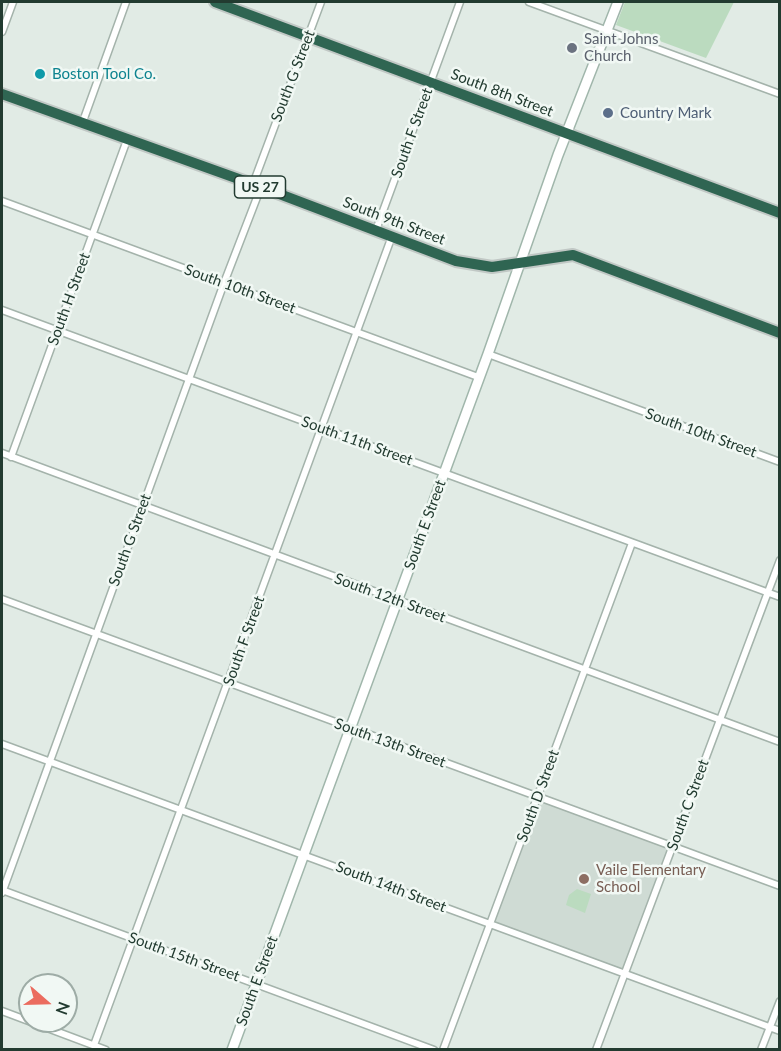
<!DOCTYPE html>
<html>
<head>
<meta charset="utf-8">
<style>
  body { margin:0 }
  #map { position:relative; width:781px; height:1051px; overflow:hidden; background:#e1ebe5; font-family:Lato,sans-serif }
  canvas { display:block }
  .frame { position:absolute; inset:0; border:3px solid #223b30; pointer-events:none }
  .north { position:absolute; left:18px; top:973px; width:60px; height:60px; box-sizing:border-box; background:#f1f8f4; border:2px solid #9eaca6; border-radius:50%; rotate:110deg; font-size:16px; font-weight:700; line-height:24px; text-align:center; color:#223b30 }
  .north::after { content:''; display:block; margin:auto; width:21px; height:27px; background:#eb6c5f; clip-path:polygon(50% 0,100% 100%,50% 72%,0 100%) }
</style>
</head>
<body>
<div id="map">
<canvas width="781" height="1051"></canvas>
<div class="frame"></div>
<div class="north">N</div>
</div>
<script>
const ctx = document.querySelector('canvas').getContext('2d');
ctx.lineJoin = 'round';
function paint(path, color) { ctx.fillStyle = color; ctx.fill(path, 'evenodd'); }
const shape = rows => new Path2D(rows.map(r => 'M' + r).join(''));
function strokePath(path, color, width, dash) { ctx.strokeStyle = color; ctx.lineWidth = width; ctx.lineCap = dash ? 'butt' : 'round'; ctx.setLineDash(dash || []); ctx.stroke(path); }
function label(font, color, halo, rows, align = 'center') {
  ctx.font = font + ' Lato,sans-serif'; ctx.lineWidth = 5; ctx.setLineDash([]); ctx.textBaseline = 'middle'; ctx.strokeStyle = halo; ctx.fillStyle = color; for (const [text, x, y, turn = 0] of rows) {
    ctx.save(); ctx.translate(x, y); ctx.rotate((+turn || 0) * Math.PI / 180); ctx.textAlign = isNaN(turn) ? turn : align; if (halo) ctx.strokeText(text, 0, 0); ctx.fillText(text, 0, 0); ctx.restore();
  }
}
paint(shape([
  [538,797,673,846,624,974,490,924]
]), '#cfdbd4');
paint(shape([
  [625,2,734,2,706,58,616,25],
  [577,889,591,894,585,913,566,905,569,895]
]), '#bbdbbf');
const street = shape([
  [529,2,780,94],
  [2,32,13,2],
  [82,124,126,2],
  [253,184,321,2],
  [2,201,478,377],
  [376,230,460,2],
  [2,310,780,597],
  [488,354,780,462],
  [2,453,780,742],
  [11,457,127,140],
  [2,599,780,886],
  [2,744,780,1031],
  [2,890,434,1050],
  [2,893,224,283,261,187],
  [2,1011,106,1050],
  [94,1045,392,236],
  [443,1050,632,543],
  [596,1050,780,560],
  [761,1050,780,1001]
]);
const secondary = shape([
  [232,1050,488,354,558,155,618,2]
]);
const highway = shape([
  [215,2,780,213],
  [2,94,261,187,456,261,492,267,573,255,780,333]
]);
strokePath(street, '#a4b3ab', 9);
strokePath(secondary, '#a0b6ab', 12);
strokePath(highway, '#c1c8c5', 14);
strokePath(street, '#fff', 6);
strokePath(secondary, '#fff', 9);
strokePath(highway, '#2f6552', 10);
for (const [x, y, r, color] of [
  [572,48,6,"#6b7280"],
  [40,74,6,"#0f9aa8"],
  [608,113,6,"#5c6f8a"],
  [584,879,6,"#8d6e63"]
]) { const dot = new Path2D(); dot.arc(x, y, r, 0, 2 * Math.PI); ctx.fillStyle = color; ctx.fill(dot); strokePath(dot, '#f1f8f4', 2); }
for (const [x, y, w] of [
  [260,187,51]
]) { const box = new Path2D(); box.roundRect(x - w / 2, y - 11, w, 22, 4.5); ctx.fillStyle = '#f1f8f4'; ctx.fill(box); strokePath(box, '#223b30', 1.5); }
label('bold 14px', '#223b30', null, [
  ["US 27",260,187]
]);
label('15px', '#5b616d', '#f1f8f4', [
  ["Saint Johns",584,39],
  ["Church",584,56]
], 'left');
label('15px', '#0d838f', '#f1f8f4', [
  ["Boston Tool Co.",52,74]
], 'left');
label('15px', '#223b30', '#f1f8f4', [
  ["South G Street",293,76,-69],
  ["South 8th Street",502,93,21],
  ["South F Street",412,133,-70],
  ["South 9th Street",394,221,21],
  ["South 10th Street",240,289,20],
  ["South H Street",69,299,-70],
  ["South 10th Street",701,433,20],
  ["South 11th Street",357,441,20],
  ["South E Street",425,525,-70],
  ["South G Street",130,540,-70],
  ["South 12th Street",390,598,20],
  ["South F Street",244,641,-70],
  ["South 13th Street",390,743,20],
  ["South D Street",538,796,-70],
  ["South C Street",688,805,-70],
  ["South 14th Street",391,887,21],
  ["South 15th Street",184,957,20],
  ["South E Street",257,981,-70]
]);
label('15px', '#4e5e75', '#f1f8f4', [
  ["Country Mark",620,113]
], 'left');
label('15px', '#785e54', '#f1f8f4', [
  ["Vaile Elementary",596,870],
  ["School",596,887]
], 'left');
</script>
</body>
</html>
